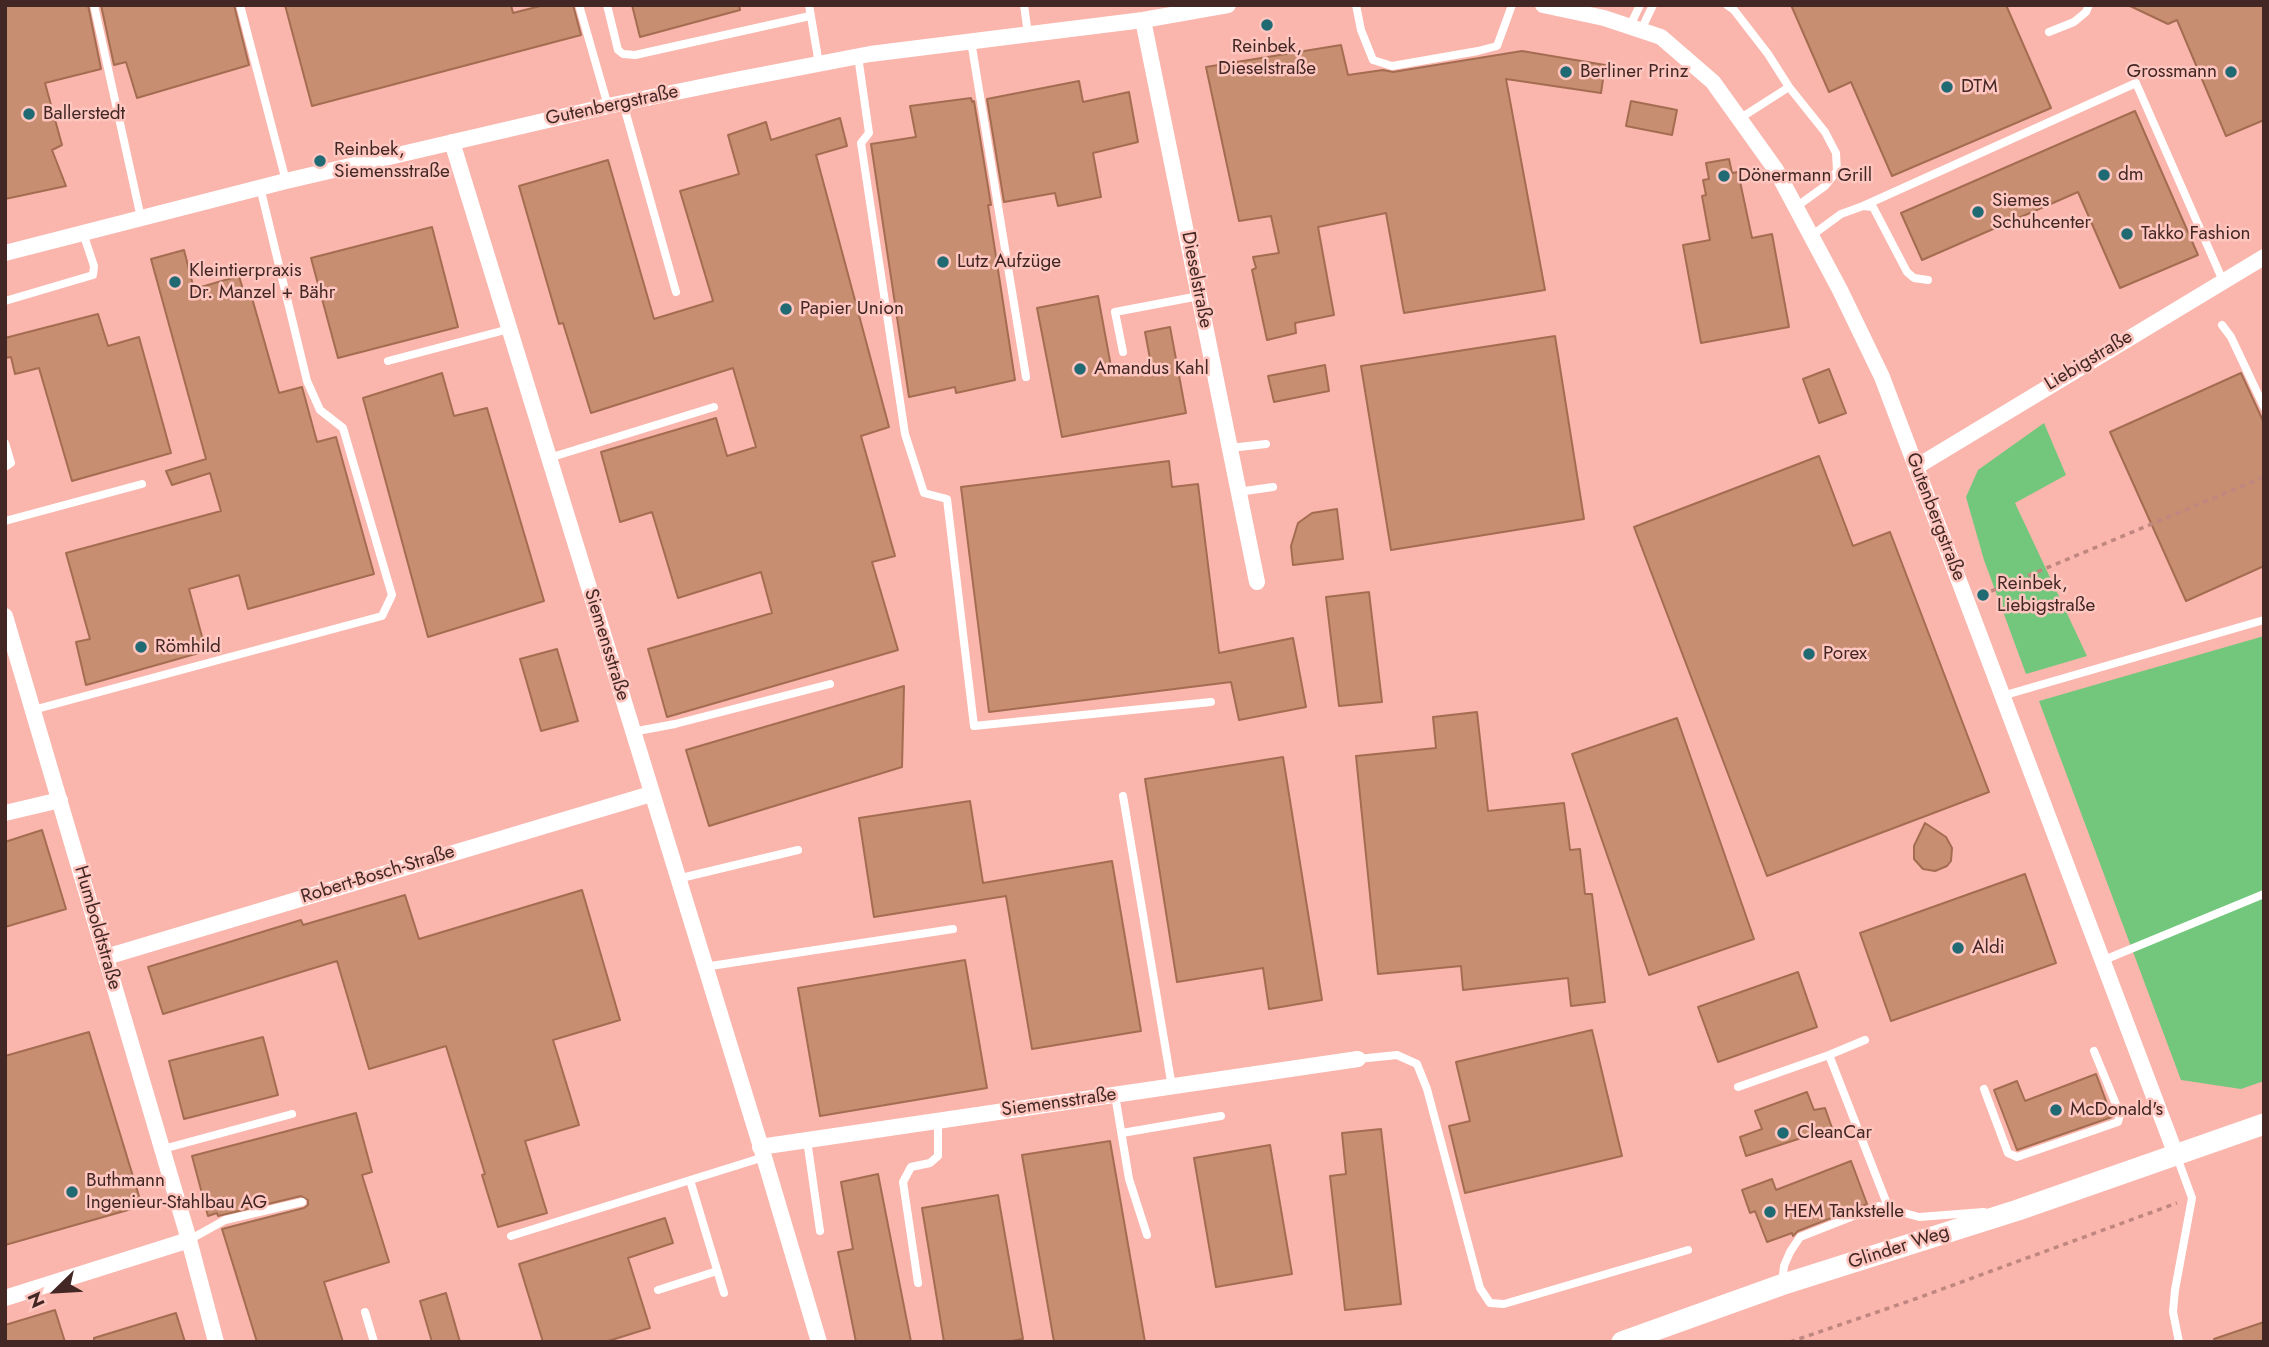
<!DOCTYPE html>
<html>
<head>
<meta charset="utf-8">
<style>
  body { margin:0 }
  #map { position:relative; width:2269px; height:1347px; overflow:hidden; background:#fab5ac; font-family:Jost,sans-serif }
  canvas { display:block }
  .frame { position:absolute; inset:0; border:7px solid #422724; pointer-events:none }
  .north { position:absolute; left:21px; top:1256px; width:70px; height:70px; -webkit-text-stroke:5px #fec6bf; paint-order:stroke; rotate:246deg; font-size:19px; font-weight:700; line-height:28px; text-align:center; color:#422724 }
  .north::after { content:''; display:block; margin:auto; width:24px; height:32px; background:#422724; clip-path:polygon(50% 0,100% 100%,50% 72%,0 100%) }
</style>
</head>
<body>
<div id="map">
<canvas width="2269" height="1347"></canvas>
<div class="frame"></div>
<div class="north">N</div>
</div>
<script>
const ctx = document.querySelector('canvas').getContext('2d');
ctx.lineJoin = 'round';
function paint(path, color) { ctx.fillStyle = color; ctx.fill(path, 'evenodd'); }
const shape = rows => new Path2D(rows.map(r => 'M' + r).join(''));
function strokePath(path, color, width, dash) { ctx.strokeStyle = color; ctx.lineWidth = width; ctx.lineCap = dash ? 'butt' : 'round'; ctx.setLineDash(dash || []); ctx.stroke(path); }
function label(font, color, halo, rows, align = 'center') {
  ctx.font = font + ' Jost,sans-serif'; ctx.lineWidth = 5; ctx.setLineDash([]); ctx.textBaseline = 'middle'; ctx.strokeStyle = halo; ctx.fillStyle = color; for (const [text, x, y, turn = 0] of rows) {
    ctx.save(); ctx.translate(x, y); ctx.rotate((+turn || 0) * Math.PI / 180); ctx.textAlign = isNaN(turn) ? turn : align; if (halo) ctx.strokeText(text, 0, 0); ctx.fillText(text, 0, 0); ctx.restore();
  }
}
paint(shape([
  [2044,423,2066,475,2015,503,2087,656,2026,674,1984,560,1966,497,1978,470],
  [2264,636,2264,1081,2241,1089,2181,1080,2039,701]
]), '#72c77d');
const building = shape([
  [5,5,88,5,101,69,45,83,62,145,52,150,66,186,5,199,5,5],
  [101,5,234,5,249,65,137,98,126,62,114,65,101,5],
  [285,5,511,5,513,13,544,5,573,5,581,35,312,106,285,5],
  [632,5,739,5,740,10,640,37,632,5],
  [1791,5,2006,5,2051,108,1892,176,1851,82,1829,92,1791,5],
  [2128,5,2264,5,2264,120,2226,136,2177,20,2168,24,2128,5],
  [1341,45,1348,75,1383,70,1393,72,1522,51,1605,65,1601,93,1506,79,1545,290,1404,313,1386,213,1318,227,1334,315,1295,323,1296,333,1267,340,1252,270,1256,268,1253,257,1279,253,1271,216,1239,221,1206,67,1341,45],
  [1079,81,1083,102,1129,92,1138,142,1093,153,1101,197,1058,206,1055,193,1004,202,987,99,1079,81],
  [971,98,972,102,974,101,991,205,988,205,1015,380,956,393,955,387,909,397,871,144,916,137,910,106,971,98],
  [1631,101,1677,110,1672,135,1626,126,1631,101],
  [2135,111,2198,255,2120,288,2078,192,1922,260,1901,213,2135,111],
  [840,118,847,146,816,155,889,427,861,436,895,556,872,562,898,650,667,717,648,649,772,613,761,572,678,598,652,512,620,522,601,452,716,418,727,456,756,447,733,368,591,413,563,323,559,324,519,186,608,160,654,319,713,301,680,191,739,174,728,135,766,122,771,140,840,118],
  [1729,159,1732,173,1738,172,1752,238,1772,234,1789,327,1701,343,1683,245,1710,240,1702,196,1706,195,1703,180,1709,179,1706,163,1729,159],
  [432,227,458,327,338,358,311,258,432,227],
  [184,250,194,289,239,276,246,300,252,298,279,393,302,387,317,442,336,437,374,574,248,609,239,575,189,589,206,651,86,685,76,642,90,639,66,553,221,511,210,473,172,485,166,471,206,459,151,259,184,250],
  [1098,296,1112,372,1151,364,1145,332,1170,327,1186,413,1062,437,1037,308,1098,296],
  [98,314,108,346,139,337,171,453,72,481,39,368,15,374,11,357,5,358,5,338,98,314],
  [1555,336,1584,519,1391,550,1361,366,1555,336],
  [1325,365,1329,391,1274,402,1268,376,1325,365],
  [1829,369,1846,413,1819,423,1803,379,1829,369],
  [442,373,454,416,487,408,544,601,428,637,363,398,442,373],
  [2241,373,2264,423,2264,566,2186,601,2110,432,2241,373],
  [1819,456,1853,546,1890,532,1989,792,1767,876,1634,527,1819,456],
  [1169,461,1172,487,1198,484,1219,653,1293,638,1306,707,1239,720,1231,682,989,712,961,487,1169,461],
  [1337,509,1343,559,1293,565,1291,546,1298,523,1312,513,1337,509],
  [1369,592,1382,702,1339,706,1326,597,1369,592],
  [557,649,578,721,541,731,520,659,557,649],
  [904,686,902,767,709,826,686,750,904,686],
  [1477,712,1488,811,1564,803,1570,850,1580,849,1585,894,1592,894,1605,1002,1571,1006,1568,978,1463,990,1461,966,1378,974,1356,756,1436,748,1433,717,1477,712],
  [1677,718,1754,939,1649,975,1572,754,1677,718],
  [1283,757,1322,1000,1269,1009,1263,968,1177,982,1145,779,1283,757],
  [970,801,983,883,1112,861,1141,1031,1032,1049,1006,896,874,917,859,818,970,801],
  [1925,823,1946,837,1952,848,1951,861,1947,866,1935,871,1923,869,1914,859,1914,846,1925,823],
  [42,830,66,909,5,927,5,842,42,830],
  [2025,874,2056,963,1891,1021,1860,933,2025,874],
  [582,890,620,1020,553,1040,579,1125,525,1141,547,1213,498,1227,482,1175,485,1174,446,1046,369,1069,337,961,163,1014,148,967,301,920,303,925,405,895,419,939,582,890],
  [965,960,987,1088,820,1116,798,988,965,960],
  [1798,972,1817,1027,1718,1062,1698,1007,1798,972],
  [1592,1030,1622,1156,1465,1193,1449,1126,1470,1121,1456,1062,1592,1030],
  [89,1032,142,1206,5,1245,5,1056,89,1032],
  [263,1037,278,1095,184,1119,169,1061,263,1037],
  [2096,1074,2112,1117,2017,1150,1994,1090,2017,1081,2025,1101,2096,1074],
  [1807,1092,1814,1110,1825,1108,1832,1128,1746,1156,1740,1137,1762,1129,1755,1111,1807,1092],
  [356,1113,372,1172,362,1175,389,1262,324,1282,343,1342,257,1342,222,1229,304,1208,308,1205,308,1200,301,1196,218,1216,217,1213,208,1216,192,1156,356,1113],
  [1381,1129,1401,1304,1345,1310,1330,1176,1346,1174,1342,1133,1381,1129],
  [1110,1141,1145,1342,1054,1342,1022,1155,1110,1141],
  [1270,1145,1292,1274,1216,1287,1194,1158,1270,1145],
  [1851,1161,1867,1204,1798,1231,1793,1236,1792,1233,1767,1242,1755,1211,1750,1213,1742,1190,1772,1179,1776,1190,1851,1161],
  [878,1174,911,1342,856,1342,838,1252,853,1249,841,1182,878,1174],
  [998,1195,1023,1339,1006,1342,944,1342,922,1208,998,1195],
  [665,1218,673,1243,628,1258,650,1328,605,1342,543,1342,519,1264,665,1218],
  [446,1293,460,1342,432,1342,420,1301,446,1293],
  [55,1310,65,1342,5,1342,5,1325,55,1310],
  [176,1313,185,1342,94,1342,94,1338,176,1313],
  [2264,1322,2264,1342,2215,1342,2214,1339,2264,1322]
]);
paint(building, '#c88e72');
strokePath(building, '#a46d51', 2);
strokePath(shape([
  [1982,595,2264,477],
  [1790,1342,1915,1299,2177,1203]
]), '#bf8780', 3.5, [5, 5]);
strokePath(shape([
  [94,5,141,218],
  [240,5,286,181],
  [579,5,608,106],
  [607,5,618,50,623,54,635,55,810,16],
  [809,5,819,64],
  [1024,5,1028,34],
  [1356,5,1361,30,1373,60,1392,66,1478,51,1497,46,1512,5],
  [1727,5,1734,10,1768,54,1789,87,1825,132,1836,153,1837,171,1825,186,1796,207],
  [1630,26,1640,5],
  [1641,30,1653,5],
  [2049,32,2074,22,2086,12,2089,5],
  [971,41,1026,377],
  [858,56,869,133,861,143,905,434,924,493,947,499,974,726,1211,702],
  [623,103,676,292],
  [1739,119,1789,87],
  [1863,206,2136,83,2223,281],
  [1811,236,1841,214,1863,206,1873,207,1907,272,1914,278,1928,280],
  [5,301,93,275,94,266,83,233],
  [2222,325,2231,337,2264,407],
  [1123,352,1115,312,1199,296],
  [388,361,509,329],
  [5,443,11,463,5,467],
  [1230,448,1266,444],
  [549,458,714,407],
  [1238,492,1273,487],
  [5,521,142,484],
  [2002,696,2264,620],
  [33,710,382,616,392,595,343,428,320,410,307,381,260,187],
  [632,732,675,724,830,684],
  [1123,796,1172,1087],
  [677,879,798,850],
  [2104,960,2264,894],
  [704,967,953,929],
  [1829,1055,1865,1040],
  [1358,1059,1397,1055,1417,1064,1427,1089,1480,1288,1490,1303,1504,1304,1688,1250],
  [1738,1087,1829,1055,1889,1209],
  [1984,1089,2008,1153,2017,1157,2118,1122,2120,1114,2094,1051],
  [1115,1095,1129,1179,1147,1235],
  [1122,1133,1221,1116],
  [807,1140,820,1231],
  [163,1149,292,1114],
  [2177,1157,2192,1198,2175,1290,2173,1312,2179,1342],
  [690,1180,724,1293],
  [511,1236,764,1157],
  [189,1240,225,1220,302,1202],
  [918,1283,903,1182,911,1167,930,1163,938,1156,938,1121],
  [1782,1284,1784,1266,1790,1252,1800,1237,1879,1206,1919,1217,1984,1212],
  [658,1290,717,1271],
  [365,1312,374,1342]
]), '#fff', 8);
strokePath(shape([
  [1543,5,1604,18,1661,37,1713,82,1776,170,1840,290,1882,377,2176,1155],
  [1143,20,1257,582],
  [452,142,764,1157,819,1342],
  [5,253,286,181,608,106,735,80,870,54,1143,20,1228,5],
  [1916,467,2264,257],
  [5,616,189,1240,216,1342],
  [5,813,60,800],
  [106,957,651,794],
  [760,1147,1358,1059],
  [5,1298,189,1240]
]), '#fff', 16);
strokePath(shape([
  [1622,1342,1781,1285,2018,1210,2264,1124]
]), '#fff', 21);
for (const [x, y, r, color] of [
  [1267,25,7,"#206a74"],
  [1566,72,7,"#206a74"],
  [2231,72,7,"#206a74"],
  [1947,87,7,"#206a74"],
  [29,114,7,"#206a74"],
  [320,161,7,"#206a74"],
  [2104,175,7,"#206a74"],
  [1724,176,7,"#206a74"],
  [1978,212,7,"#206a74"],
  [2127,234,7,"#206a74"],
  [943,262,7,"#206a74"],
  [175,282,7,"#206a74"],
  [786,309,7,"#206a74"],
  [1080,369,7,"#206a74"],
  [1983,595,7,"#206a74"],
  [141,647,7,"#206a74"],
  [1809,654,7,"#206a74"],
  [1958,948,7,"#206a74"],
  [2056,1110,7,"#206a74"],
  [1783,1133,7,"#206a74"],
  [72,1192,7,"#206a74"],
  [1770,1212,7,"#206a74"]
]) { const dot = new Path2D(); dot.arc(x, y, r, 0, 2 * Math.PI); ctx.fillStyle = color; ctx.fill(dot); strokePath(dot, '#fec6bf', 2.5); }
label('19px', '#422724', '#fec6bf', [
  ["Reinbek,",1267,47,"center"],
  ["Dieselstraße",1267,69,"center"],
  ["Berliner Prinz",1580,72],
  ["Grossmann",2217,72,"right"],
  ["DTM",1961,87],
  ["Ballerstedt",43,114],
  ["Reinbek,",334,150],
  ["Siemensstraße",334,172],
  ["dm",2118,175],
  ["Dönermann Grill",1738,176],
  ["Siemes",1992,201],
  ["Schuhcenter",1992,223],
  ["Takko Fashion",2141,234],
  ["Lutz Aufzüge",957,262],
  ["Kleintierpraxis",189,271],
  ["Dr. Manzel + Bähr",189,293],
  ["Papier Union",800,309],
  ["Amandus Kahl",1094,369],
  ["Reinbek,",1997,584],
  ["Liebigstraße",1997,606],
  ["Römhild",155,647],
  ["Porex",1823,654],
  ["Aldi",1972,948],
  ["McDonald's",2070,1110],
  ["CleanCar",1797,1133],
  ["Buthmann",86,1181],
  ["Ingenieur-Stahlbau AG",86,1203],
  ["HEM Tankstelle",1784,1212]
], 'left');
label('19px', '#422724', '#fec6bf', [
  ["Gutenbergstraße",612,106,-12],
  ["Dieselstraße",1196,280,79],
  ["Liebigstraße",2089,361,-31],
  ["Gutenbergstraße",1935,517,69],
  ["Siemensstraße",606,645,73],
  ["Robert-Bosch-Straße",378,875,-17],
  ["Humboldtstraße",97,928,74],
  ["Siemensstraße",1059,1103,-8],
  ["Glinder Weg",1899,1248,-18]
]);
</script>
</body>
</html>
